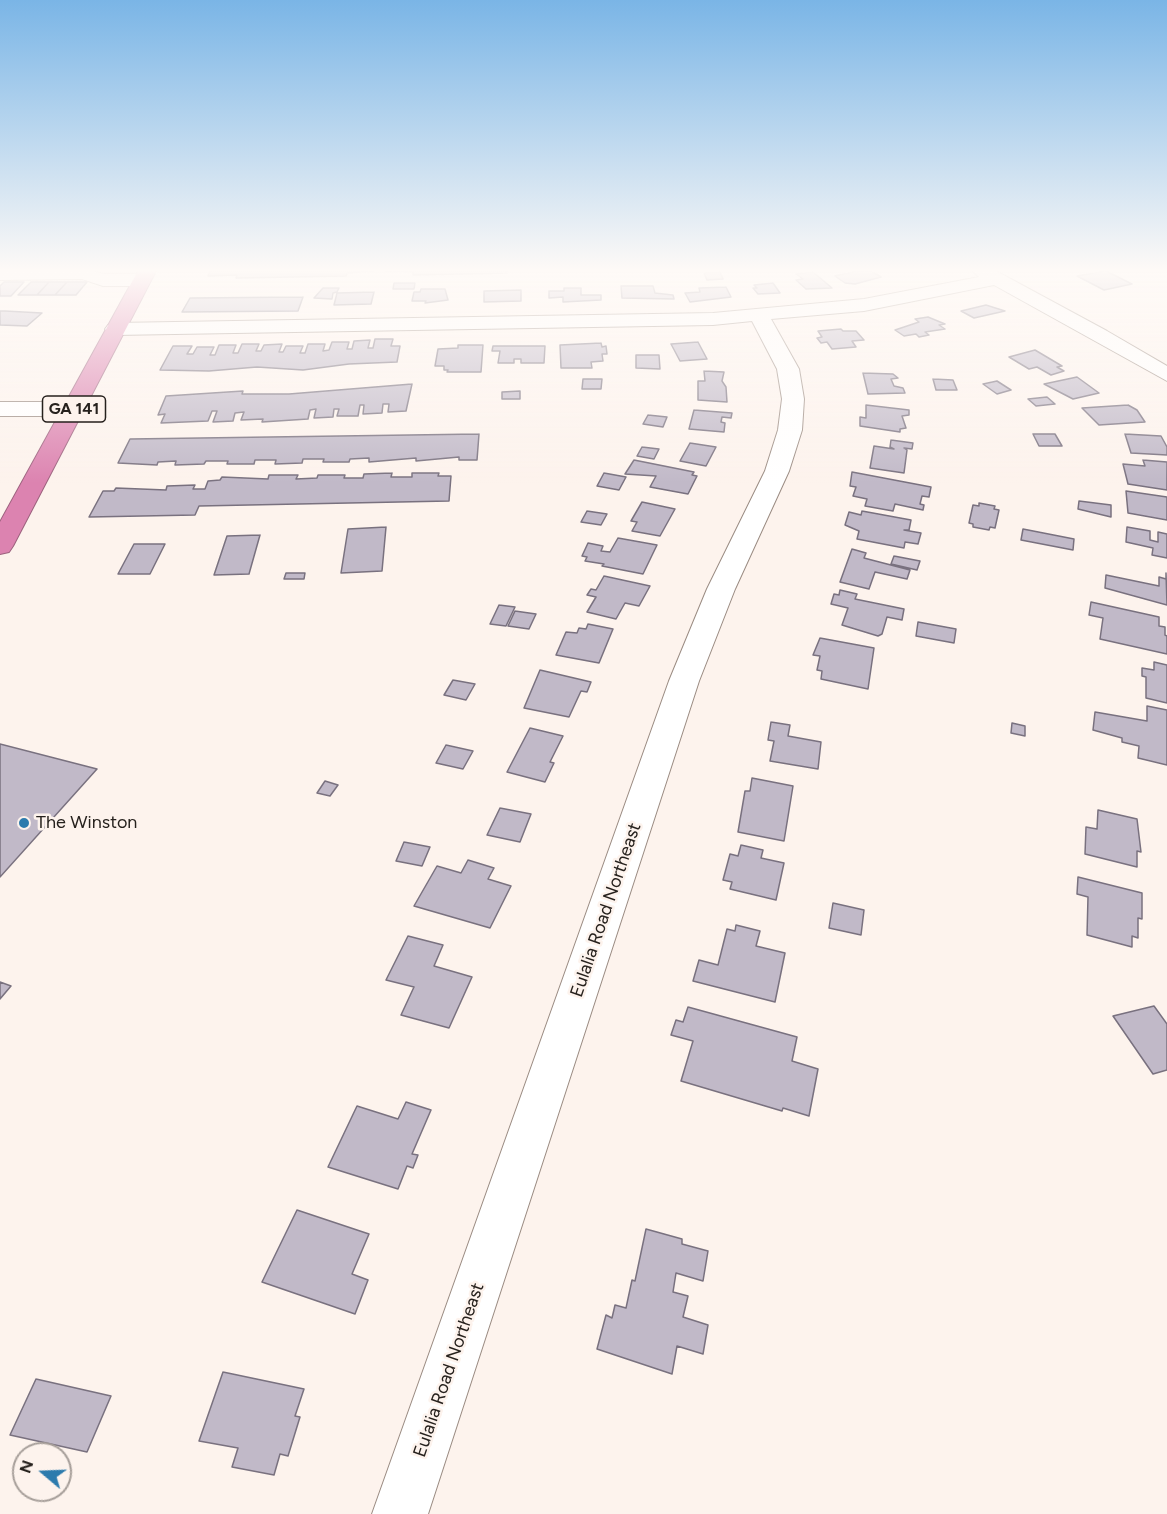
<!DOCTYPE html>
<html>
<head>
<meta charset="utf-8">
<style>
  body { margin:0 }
  #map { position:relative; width:1167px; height:1514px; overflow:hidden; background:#fdf3ed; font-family:Figtree,sans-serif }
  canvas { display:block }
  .north { position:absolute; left:12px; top:1442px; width:60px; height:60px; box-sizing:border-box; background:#fdf3ed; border:2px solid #a79f9a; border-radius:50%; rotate:289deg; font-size:16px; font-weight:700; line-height:24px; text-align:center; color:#26211d }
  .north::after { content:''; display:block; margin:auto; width:21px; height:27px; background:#2c7bad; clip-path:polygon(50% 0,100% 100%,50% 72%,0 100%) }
</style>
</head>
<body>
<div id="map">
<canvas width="1167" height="1514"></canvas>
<div class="north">N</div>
</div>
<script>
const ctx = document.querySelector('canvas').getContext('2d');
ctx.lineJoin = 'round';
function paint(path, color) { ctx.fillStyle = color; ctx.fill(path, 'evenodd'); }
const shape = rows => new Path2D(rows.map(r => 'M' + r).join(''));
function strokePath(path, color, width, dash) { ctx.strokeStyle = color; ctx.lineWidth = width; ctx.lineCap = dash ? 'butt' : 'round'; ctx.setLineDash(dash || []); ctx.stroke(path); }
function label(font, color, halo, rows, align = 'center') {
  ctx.font = font + ' Figtree,sans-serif'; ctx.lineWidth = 5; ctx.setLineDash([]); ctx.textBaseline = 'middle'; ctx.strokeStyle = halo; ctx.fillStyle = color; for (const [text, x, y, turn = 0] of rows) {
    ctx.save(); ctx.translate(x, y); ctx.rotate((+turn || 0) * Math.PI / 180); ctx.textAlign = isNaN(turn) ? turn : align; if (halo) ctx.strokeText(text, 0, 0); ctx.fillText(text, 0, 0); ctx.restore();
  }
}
const building = shape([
  [210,271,374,271,347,273,346,276,236,278,237,275,208,276,210,271],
  [385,271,507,271,507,273,413,275,413,272,385,271],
  [871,271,881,277,855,284,845,283,835,276,853,272,871,271],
  [1106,271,1132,284,1104,290,1077,276,1106,271],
  [720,272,723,279,707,280,704,273,720,272],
  [813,272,832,288,806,289,796,280,803,279,796,274,813,272],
  [4,282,24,282,11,296,0,296,0,286,4,282],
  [31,282,49,282,37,295,18,295,31,282],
  [49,282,67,282,55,295,37,295,49,282],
  [67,282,87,282,76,295,55,295,67,282],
  [394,283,415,283,414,289,393,289,394,283],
  [773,283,780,293,758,294,753,288,757,288,754,285,773,283],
  [621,286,653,286,655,293,673,295,674,299,622,298,621,286],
  [726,287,731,297,690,302,685,293,700,292,699,288,726,287],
  [323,288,339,288,337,292,333,293,332,299,314,298,323,288],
  [564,288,581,288,581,295,601,295,601,300,563,302,563,297,549,298,549,291,564,291,564,288],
  [421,289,445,289,448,300,425,303,426,301,412,301,414,292,420,292,421,289],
  [521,290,521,301,484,302,484,291,521,290],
  [374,292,371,304,334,305,337,293,374,292],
  [303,297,298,311,182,312,190,298,303,297],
  [986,305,1005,311,974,318,961,311,986,305],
  [0,311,5,311,42,313,27,326,0,325,0,311],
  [928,317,945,324,939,325,945,329,925,332,929,335,919,337,916,334,904,336,895,330,919,322,915,319,928,317],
  [841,329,843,331,856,331,864,340,852,341,856,347,832,349,827,342,821,343,817,338,822,337,818,331,841,329],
  [375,339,393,339,391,346,400,346,397,362,349,364,303,370,257,367,209,371,160,370,173,346,192,346,187,354,193,354,197,347,214,347,210,355,215,355,219,345,236,345,233,353,238,353,242,344,259,344,256,351,261,351,264,345,282,344,279,352,283,352,286,346,303,346,300,353,305,353,308,344,325,344,323,351,329,350,332,342,349,342,347,349,352,349,354,341,370,340,368,348,373,348,375,339],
  [698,342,707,359,680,361,671,344,698,342],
  [601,343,602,347,606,346,607,354,602,354,603,361,591,362,592,368,561,368,560,345,601,343],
  [458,345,483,345,481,372,447,372,448,370,444,370,444,366,435,366,438,349,458,348,458,345],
  [493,346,545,346,544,363,521,363,521,359,514,359,514,363,498,363,500,351,492,351,493,346],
  [1035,350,1062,366,1057,367,1064,371,1051,375,1037,367,1029,369,1009,357,1035,350],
  [636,355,659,355,660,369,636,368,636,355],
  [704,371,724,372,722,381,726,387,727,402,698,400,698,381,705,381,704,371],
  [863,373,893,374,898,378,891,379,894,386,903,388,905,393,868,394,863,373],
  [1077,377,1099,393,1073,399,1044,384,1077,377],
  [583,379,602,379,601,389,582,389,583,379],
  [933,379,953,380,957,390,936,390,933,379],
  [997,381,1011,390,997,394,983,384,997,381],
  [412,384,406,411,388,412,389,404,383,404,382,413,363,414,364,405,360,405,358,416,337,416,339,409,334,409,333,417,314,418,316,409,310,410,308,419,262,422,263,419,241,420,244,412,235,413,233,421,213,422,217,411,212,411,208,421,161,423,165,414,158,415,166,396,243,391,242,394,289,394,412,384],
  [520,391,520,399,502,399,502,392,520,391],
  [1047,397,1055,404,1036,406,1028,399,1047,397],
  [866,405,909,410,909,415,902,416,906,428,900,429,900,432,860,426,860,417,866,418,866,405],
  [1128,405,1137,410,1145,422,1099,425,1082,408,1128,405],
  [694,410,732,413,731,418,722,417,721,422,725,423,724,432,689,429,694,410],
  [648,415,667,417,663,427,643,424,648,415],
  [479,434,477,460,459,460,459,457,416,461,416,458,369,462,369,458,350,459,349,462,323,462,324,459,303,459,302,463,275,464,276,460,255,460,254,464,227,464,228,461,206,461,204,464,175,465,176,461,158,462,157,465,118,463,130,439,479,434],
  [1033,434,1055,434,1062,446,1039,446,1033,434],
  [1125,434,1161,436,1167,447,1167,455,1131,453,1125,434],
  [891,440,913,443,912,449,904,448,907,450,904,473,870,468,874,446,894,449,890,447,891,440],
  [690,443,716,447,706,466,680,461,690,443],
  [642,447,659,449,654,459,637,456,642,447],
  [634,460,694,472,692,475,697,476,688,494,650,487,656,476,625,474,634,460],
  [1143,460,1167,462,1167,490,1128,484,1123,464,1145,466,1143,460],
  [852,472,931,487,929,497,922,496,920,504,924,505,923,510,895,504,893,511,865,506,867,499,853,496,856,487,850,486,852,472],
  [392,473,391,477,412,477,412,473,439,473,438,476,451,476,449,501,199,506,195,515,89,517,103,491,114,491,116,488,166,490,167,486,195,485,193,489,205,489,208,481,220,480,222,477,268,479,269,475,298,475,296,479,317,478,318,475,345,475,344,478,363,478,364,474,392,473],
  [604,473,626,477,619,490,597,486,604,473],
  [1126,491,1167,497,1167,520,1128,513,1126,491],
  [1079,501,1111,505,1111,517,1078,509,1079,501],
  [642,502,675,509,660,536,632,531,637,522,631,521,642,502],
  [979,503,995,506,994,509,999,510,995,528,990,527,989,530,973,527,973,524,969,523,973,505,979,506,979,503],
  [587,511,607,514,601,525,581,522,587,511],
  [862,511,911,520,909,530,904,530,921,533,918,544,905,542,904,548,857,539,859,531,845,525,849,512,861,515,862,511],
  [386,527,382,571,341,573,348,529,386,527],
  [1127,527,1150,531,1150,540,1158,542,1158,532,1167,534,1167,558,1152,555,1153,548,1126,542,1127,527],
  [1023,529,1074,539,1073,550,1021,540,1023,529],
  [260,535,249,574,214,575,227,536,260,535],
  [618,538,657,545,643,574,602,566,604,564,585,561,587,557,582,556,588,543,603,546,601,551,610,552,618,538],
  [134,544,165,544,150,574,118,574,134,544],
  [852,549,866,553,864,558,910,570,907,579,875,572,869,589,840,582,852,549],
  [894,556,920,561,917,570,891,564,894,556],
  [286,573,305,573,304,579,284,579,286,573],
  [1166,573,1167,605,1105,588,1106,575,1159,586,1159,577,1166,579,1166,573],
  [604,576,650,586,639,606,625,603,616,619,587,612,596,597,587,595,591,589,596,590,604,576],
  [840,590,857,594,855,599,904,609,902,620,887,617,882,634,878,636,842,625,848,608,831,604,834,594,839,595,840,590],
  [1091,602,1159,617,1159,626,1165,627,1165,635,1167,636,1167,654,1100,639,1103,618,1089,615,1091,602],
  [499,605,515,607,506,626,490,624,499,605],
  [515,611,536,614,529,629,508,626,515,611],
  [918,622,956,629,954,643,916,636,918,622],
  [588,624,613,629,599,663,556,655,566,632,577,633,579,628,586,629,588,624],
  [820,638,874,648,868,689,821,679,822,671,817,670,820,656,813,655,820,638],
  [1154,662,1167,665,1167,703,1146,698,1146,677,1142,676,1142,668,1154,670,1154,662],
  [540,670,591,682,587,692,581,691,569,717,524,708,540,670],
  [453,680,475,684,466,700,444,695,453,680],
  [1147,706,1167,710,1167,765,1138,758,1139,746,1122,742,1122,738,1093,730,1095,712,1147,721,1147,706],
  [771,722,790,725,788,736,821,742,818,769,770,761,774,741,768,740,771,722],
  [1012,723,1025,726,1025,736,1011,733,1012,723],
  [530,728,563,736,550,762,554,763,545,782,507,772,530,728],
  [0,744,97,769,0,877,0,744],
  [446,745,473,751,463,769,436,763,446,745],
  [752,778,793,786,784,841,738,832,745,791,750,791,752,778],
  [325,781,338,785,330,796,317,793,325,781],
  [500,808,531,814,520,842,487,835,500,808],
  [1098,810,1137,819,1141,852,1137,851,1137,867,1085,854,1086,827,1097,829,1098,810],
  [404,842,430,847,422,866,396,861,404,842],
  [741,845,763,850,761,858,784,863,776,900,730,889,732,882,723,880,730,854,738,856,741,845],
  [468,860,494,868,488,879,511,886,490,928,414,906,437,866,461,873,468,860],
  [1078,877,1142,893,1142,919,1138,918,1138,938,1132,936,1132,947,1087,935,1088,897,1077,894,1078,877],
  [833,903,864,910,861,935,829,928,833,903],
  [736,925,760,931,756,946,785,953,775,1002,693,981,699,960,718,965,727,929,735,931,736,925],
  [408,936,443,945,434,966,472,977,449,1028,401,1015,414,987,386,980,408,936],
  [0,982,11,986,0,999,0,982],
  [1154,1006,1167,1024,1167,1070,1153,1074,1113,1016,1154,1006],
  [688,1007,797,1037,792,1061,818,1069,809,1116,783,1108,782,1111,681,1081,693,1041,671,1035,676,1020,683,1022,688,1007],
  [406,1102,431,1110,412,1154,418,1155,413,1168,407,1166,398,1189,328,1167,357,1106,398,1119,406,1102],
  [297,1210,369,1234,352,1274,368,1280,355,1314,262,1282,297,1210],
  [646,1229,682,1239,682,1244,708,1251,703,1281,676,1273,673,1292,688,1296,683,1317,708,1325,703,1354,677,1346,672,1374,597,1349,606,1315,612,1318,615,1305,626,1308,632,1280,635,1281,646,1229],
  [223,1372,304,1389,295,1416,300,1417,288,1456,280,1454,274,1475,232,1467,238,1448,199,1441,223,1372],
  [36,1379,111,1396,87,1452,10,1435,36,1379]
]);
paint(building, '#c1b9c8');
strokePath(building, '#79717f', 1.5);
const minor = shape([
  [0,271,92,271,104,274,142,274,151,280,142,286,103,286,82,279,0,280,0,271],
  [973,271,996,271,1107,331,1167,366,1167,381,994,285,864,311,771,319,799,369,804,399,802,430,789,471,735,589,699,681,428,1514,372,1514,669,681,707,589,765,471,778,430,782,399,777,369,752,321,713,325,115,335,108,333,105,329,108,325,115,323,713,313,864,299,979,277,973,271],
  [0,402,74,402,82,404,85,409,82,414,74,416,0,416,0,402]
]);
const highway = shape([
  [138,271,156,271,13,546,9,552,0,554,0,522,138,271]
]);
strokePath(minor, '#9a8b82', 2);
strokePath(highway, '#9c617d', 2);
paint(minor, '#fff');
paint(highway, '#dc83b0');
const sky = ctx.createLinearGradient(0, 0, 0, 483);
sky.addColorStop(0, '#7ab5e6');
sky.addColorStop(0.56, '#fefaf7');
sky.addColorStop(1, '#fefaf700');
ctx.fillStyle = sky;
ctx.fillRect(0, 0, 1167, 483);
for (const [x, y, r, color] of [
  [24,823,6,"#2c7bad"]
]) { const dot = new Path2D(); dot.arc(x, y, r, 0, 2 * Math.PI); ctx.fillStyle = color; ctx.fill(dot); strokePath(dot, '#fdf3ed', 2); }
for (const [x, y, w] of [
  [74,409,63]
]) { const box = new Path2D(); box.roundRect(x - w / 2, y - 13, w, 26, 4.5); ctx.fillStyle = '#fdf3ed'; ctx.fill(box); strokePath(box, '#26211d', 1.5); }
label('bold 16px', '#26211d', null, [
  ["GA 141",74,409]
]);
label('18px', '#26211d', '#fdf3ed', [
  ["The Winston",36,823]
], 'left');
label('18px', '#26211d', '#fdf3ed', [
  ["Eulalia Road Northeast",606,910,-71],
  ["Eulalia Road Northeast",449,1370,-71]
]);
</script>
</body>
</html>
